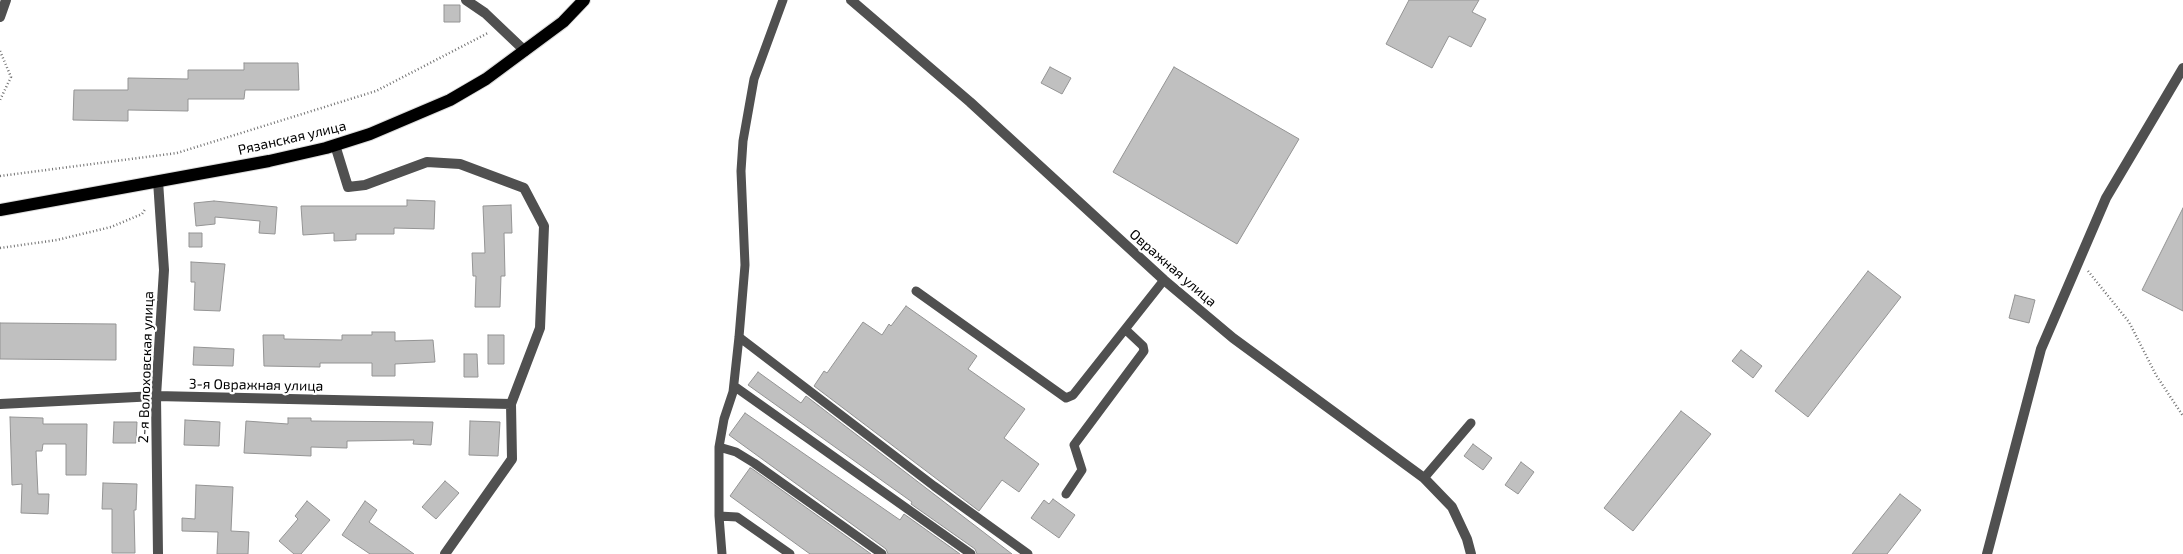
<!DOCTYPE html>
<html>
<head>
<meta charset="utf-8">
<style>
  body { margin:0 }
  canvas { display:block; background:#fff }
</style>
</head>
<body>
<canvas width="2183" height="554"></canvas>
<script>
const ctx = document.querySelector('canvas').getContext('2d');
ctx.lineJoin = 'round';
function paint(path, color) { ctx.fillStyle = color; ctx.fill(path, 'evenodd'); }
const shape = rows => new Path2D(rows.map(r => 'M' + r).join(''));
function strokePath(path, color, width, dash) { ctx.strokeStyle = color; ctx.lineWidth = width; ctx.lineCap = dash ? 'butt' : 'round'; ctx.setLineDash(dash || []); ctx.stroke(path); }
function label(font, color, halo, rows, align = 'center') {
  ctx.font = font + ' "Exo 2",sans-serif'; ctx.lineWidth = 4.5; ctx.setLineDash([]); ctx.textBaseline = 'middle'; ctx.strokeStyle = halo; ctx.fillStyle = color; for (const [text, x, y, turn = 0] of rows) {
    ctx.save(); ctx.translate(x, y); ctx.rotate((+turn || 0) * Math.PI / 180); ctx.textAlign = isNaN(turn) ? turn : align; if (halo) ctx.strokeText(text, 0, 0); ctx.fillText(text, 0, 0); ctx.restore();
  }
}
const building = shape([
  [1409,0,1479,0,1472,12,1486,19,1471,47,1449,36,1432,68,1386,44,1409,0],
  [444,5,460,5,460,22,444,22,444,5],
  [244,63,298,63,299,90,245,90,244,99,188,99,188,111,128,110,128,121,73,120,74,90,128,90,128,78,188,79,188,70,244,70,244,63],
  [1050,67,1071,78,1062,94,1041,83,1050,67],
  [1174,67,1299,139,1237,244,1113,172,1174,67],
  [407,200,435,201,434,229,394,228,394,234,356,234,356,240,334,241,334,233,303,235,301,206,407,206,407,200],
  [214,201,277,207,275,234,259,233,260,221,215,217,215,224,196,226,194,203,214,201],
  [511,205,512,233,504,233,505,276,501,276,500,307,475,307,476,276,473,276,472,253,485,253,483,206,511,205],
  [2183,208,2183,311,2142,290,2183,208],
  [189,233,202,233,202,247,189,247,189,233],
  [191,262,225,264,220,311,194,310,195,282,191,282,191,262],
  [1868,271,1901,297,1808,417,1775,391,1868,271],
  [2015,295,2035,300,2029,323,2009,318,2015,295],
  [906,306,977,356,968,369,1025,409,1004,438,1039,464,1019,492,1002,480,979,511,814,386,824,371,827,373,863,322,882,335,889,324,891,326,906,306],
  [0,323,116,324,116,360,0,359,0,323],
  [372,332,395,332,395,341,433,340,435,362,395,364,395,376,372,376,372,363,320,363,320,367,264,366,263,335,284,335,284,339,342,340,342,335,372,335,372,332],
  [488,335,504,335,504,364,488,364,488,335],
  [194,347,234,349,233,366,193,365,194,347],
  [1741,350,1762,366,1753,378,1732,361,1741,350],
  [464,354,477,354,478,377,464,377,464,354],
  [758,372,801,403,806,396,1012,554,977,554,975,549,911,504,912,502,748,385,758,372],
  [1681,411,1711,434,1633,531,1604,508,1681,411],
  [745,413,900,520,904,514,960,554,888,554,886,549,729,435,745,413],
  [10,417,43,418,43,424,87,424,86,475,66,475,66,444,43,444,42,451,36,451,38,494,49,494,48,514,21,513,22,484,12,485,10,417],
  [288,418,311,418,311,421,433,422,431,445,413,444,414,440,347,441,347,448,311,447,311,456,244,453,246,421,288,424,288,418],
  [185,420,220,422,219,446,184,445,185,420],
  [470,421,500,422,498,456,469,455,470,421],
  [114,422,137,422,136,443,113,443,114,422],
  [1473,444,1492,458,1483,470,1464,456,1473,444],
  [1521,462,1534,472,1518,494,1505,485,1521,462],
  [750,468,751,468,871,554,810,554,730,496,750,468],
  [445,481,459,493,436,519,422,507,445,481],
  [103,483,137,484,136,510,134,510,135,553,112,553,112,509,102,509,103,483],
  [196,485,233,487,231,531,249,532,248,554,217,554,218,532,182,531,182,518,195,519,196,485],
  [1900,494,1921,510,1887,554,1852,554,1900,494],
  [1053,499,1075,515,1059,538,1031,518,1044,500,1049,504,1053,499],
  [307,501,330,520,301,554,294,554,279,541,298,519,295,516,307,501],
  [365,501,377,510,369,522,414,554,370,554,342,535,365,501]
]);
paint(building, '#c0c0c0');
strokePath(building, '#949494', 1);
const primary = shape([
  [0,210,269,161,326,148,370,134,450,100,486,79,563,22,584,0]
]);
strokePath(primary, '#dbdbdb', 14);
strokePath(shape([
  [0,51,11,77,0,100],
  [0,176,177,153,376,91,488,33],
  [0,248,57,240,111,227,142,214,146,208],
  [2088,271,2129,322,2156,375,2183,416]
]), '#727272', 2.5, [1, 2.5]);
strokePath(shape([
  [916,291,1066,398,1073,395,1164,280],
  [739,337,934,486,1028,554],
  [734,386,971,554],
  [719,447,736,452,754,463,882,554],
  [1424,478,1471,423],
  [1066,494,1082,470,1074,445,1144,351,1143,346,1126,330],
  [719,516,737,517,790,554],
  [722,554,719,516,719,447,724,419,733,392,739,337,745,265,741,171,743,141,754,79,783,0]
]), '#505050', 9);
strokePath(shape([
  [466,0,485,13,525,51],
  [0,17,6,0],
  [335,145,348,187,365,185,427,162,460,164,524,188,544,226,540,328,511,404,512,459,445,554],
  [0,404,156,396,511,404],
  [158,554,156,396,164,270,158,181],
  [1987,554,2041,349,2106,198,2183,68]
]), '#505050', 10);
strokePath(shape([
  [851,0,970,102,1164,280,1233,338,1424,478,1452,507,1467,539,1471,554]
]), '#505050', 10);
strokePath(primary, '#000', 12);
label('14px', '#000', '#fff', [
  ["Рязанская улица",292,138,-13],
  ["Овражная улица",1173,268,41],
  ["2-я Волоховская улица",146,367,-88],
  ["3-я Овражная улица",256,385,1]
]);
</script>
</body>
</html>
